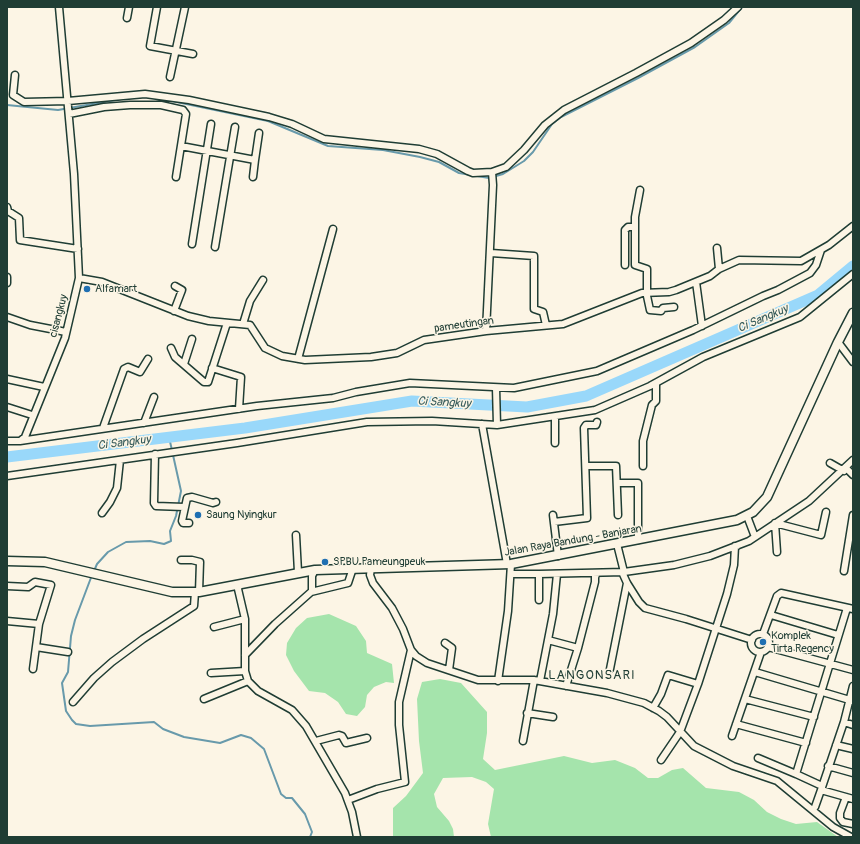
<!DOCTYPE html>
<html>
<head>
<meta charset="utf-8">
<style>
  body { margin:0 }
  #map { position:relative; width:860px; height:844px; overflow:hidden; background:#fcf5e5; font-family:Pangolin,sans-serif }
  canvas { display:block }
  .frame { position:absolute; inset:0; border:8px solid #1f3d34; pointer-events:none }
</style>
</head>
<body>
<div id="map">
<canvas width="860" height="844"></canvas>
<div class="frame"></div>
</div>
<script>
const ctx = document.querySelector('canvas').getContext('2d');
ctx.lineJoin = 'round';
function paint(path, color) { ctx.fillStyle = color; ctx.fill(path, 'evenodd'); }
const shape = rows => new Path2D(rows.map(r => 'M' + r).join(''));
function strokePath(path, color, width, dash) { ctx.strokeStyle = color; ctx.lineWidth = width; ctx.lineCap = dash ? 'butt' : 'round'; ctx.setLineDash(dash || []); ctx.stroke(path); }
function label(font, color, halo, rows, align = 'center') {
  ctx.font = font + ' Pangolin,sans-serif'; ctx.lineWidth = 3; ctx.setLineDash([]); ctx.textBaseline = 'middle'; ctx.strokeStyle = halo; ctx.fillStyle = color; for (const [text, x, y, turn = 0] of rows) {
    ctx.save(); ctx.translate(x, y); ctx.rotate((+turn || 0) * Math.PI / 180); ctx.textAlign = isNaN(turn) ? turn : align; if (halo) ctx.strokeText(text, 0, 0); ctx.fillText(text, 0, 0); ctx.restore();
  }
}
paint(shape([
  [329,614,356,626,366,641,367,653,392,664,394,683,386,682,374,687,367,695,365,707,357,716,346,714,338,702,325,693,309,691,294,671,286,655,287,643,296,628,307,618],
  [440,679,461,683,487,712,487,733,483,759,495,770,564,756,592,763,615,760,635,768,648,778,658,778,672,770,683,768,706,788,739,792,754,800,767,812,781,819,796,824,817,822,838,837,491,837,488,824,494,789,486,782,472,777,443,778,434,794,437,807,449,821,453,829,454,837,393,837,393,808,406,796,423,773,419,741,417,699,422,682]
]), '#a5e4ac');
strokePath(shape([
  [167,100,268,121,328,146,383,150,420,157,439,162,459,173,489,178,503,174,524,161,533,152,552,124,561,117,638,78,695,47,729,23,742,7],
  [7,105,58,110,121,99],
  [94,571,97,564,108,552,126,542,150,541,164,544,171,541,170,531,176,516,181,491,169,437],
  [92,575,75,620,71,636,68,672,62,683,66,711,72,720,76,724,90,726,154,722,163,729,184,737,220,743,241,735,251,738,264,749,281,794,286,798,292,798,305,814,312,832,310,837]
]), '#689aab', 2);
strokePath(shape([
  [7,457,245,428,412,401,527,407,586,396,818,295,853,266]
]), '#99d8fa', 11);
const minor = shape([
  [157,7,150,46,193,54],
  [127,18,129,7],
  [15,75,13,95,24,102,68,101,145,94,189,100,269,117,292,124,324,139,419,149,437,154,468,171,473,173,492,172,506,167,524,150,545,125,564,110,636,73,691,43,724,20,738,7],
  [170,77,185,7],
  [69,114,104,107,130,105,161,105,183,110,186,114,176,177],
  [181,146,255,160,259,133],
  [253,177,255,160],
  [640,190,635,217,635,265,647,269,647,296,650,310,661,311,663,308,674,307],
  [7,207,8,211,19,218,20,240,78,249],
  [192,244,211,124],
  [215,247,235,127],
  [717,248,719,269],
  [491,253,534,256,534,309,543,312,546,325],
  [625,265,625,230,628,227,635,227],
  [7,277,7,283],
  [79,278,102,282,188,316,209,321,250,325,265,348,282,356,305,360,371,357,397,353,424,340,486,331,563,324,642,293,669,292,676,290,710,276,719,269,739,260,801,261,829,245,853,226],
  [696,282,702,326],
  [174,311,182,290,175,286],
  [7,317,30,325,66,332],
  [243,324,250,301,263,280],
  [486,331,493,185,492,172],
  [838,342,853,362],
  [171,348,175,357,204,382,208,382,227,323],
  [298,359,333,229],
  [184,364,192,339],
  [212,368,241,377,239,409],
  [7,379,44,387],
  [496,388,497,425],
  [7,407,32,415],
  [144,423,154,397],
  [482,424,507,564],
  [103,428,124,369,128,367,140,372,148,359],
  [7,441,20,441,25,437,65,338,79,278,74,174,59,7],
  [20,441,257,406,333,398,356,392,410,383,514,388,597,371,693,330,763,296,778,290,810,273,816,265,821,250],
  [555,443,555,417],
  [155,454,154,503,156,506,184,507],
  [830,463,844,471],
  [586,466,616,466,618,515],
  [643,466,643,441,652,405,656,401,656,383],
  [846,468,853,475],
  [7,476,237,443,367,422,432,421,497,425,595,410,650,386,703,357,800,317,853,274],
  [617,483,638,483,638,540],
  [102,513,110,502,117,488,120,460],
  [553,515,558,556],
  [747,516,755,537],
  [554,522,587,518,584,428,586,425,596,425,597,422],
  [189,523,183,523,182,521,187,498,192,497,213,503,216,502],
  [296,535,298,572],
  [617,544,624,572,622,572,627,583,639,602,645,608,686,619,752,640],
  [777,552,775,523,821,535,826,512],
  [181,560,192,560,200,562,199,592],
  [371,568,370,575,373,583,392,608,403,629,411,650,416,656,427,663,478,680,534,680,607,693,644,703,659,711,667,717,694,746,733,766,777,781,833,827,851,837],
  [844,571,853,515],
  [511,574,540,574],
  [239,585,238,589,245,619,245,671,248,681,258,691,292,710,306,726,345,793,352,812,357,837],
  [7,586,28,587,35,582,51,585,39,624,33,669],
  [312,591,312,576,315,570],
  [539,600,539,574,624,572,674,565,710,556,749,541,809,501,853,460],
  [771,615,838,635],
  [7,621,39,624],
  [214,627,245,619],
  [763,634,777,596,781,593,853,609],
  '751 643a9 9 0 1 1 18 0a9 9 0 1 1-18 0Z',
  [548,640,578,648,566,686],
  [445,643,452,648,449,670],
  [36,647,68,652],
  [768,647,853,670],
  [578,648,595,582,595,573,597,574],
  [245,655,275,624,311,592,348,583,353,568],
  [610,669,627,583],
  [755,672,853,701],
  [211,673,245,671],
  [498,681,508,611,511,564],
  [540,681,553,614,557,574,558,574],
  [853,686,844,722,821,790,853,799],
  [204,699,248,681],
  [745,699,814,717],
  [73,702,94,678,112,662,143,639,194,606,195,592],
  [653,708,661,694,668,675,698,684],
  [527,713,553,717],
  [844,722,853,725],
  [736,724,806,743],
  [732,736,761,652],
  [316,741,339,735,342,736,346,743,367,738],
  [523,741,534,680],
  [836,745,853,749],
  [758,758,796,774,847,608],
  [661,760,680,732,698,684,727,594,734,565,735,546,737,546],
  [828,766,853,773],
  [796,774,822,786],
  [846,797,840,813,840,818,843,822,853,824],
  [348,800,377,789,405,782,399,725,399,702,411,650],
  [815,807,821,790]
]);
const major = shape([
  [7,561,45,562,172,592,199,592,315,570,511,564,737,520,753,512,767,497,838,342,853,313]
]);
strokePath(minor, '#1f3d34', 9);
strokePath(major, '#1f3d34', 11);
strokePath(minor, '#fcf5e5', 6);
strokePath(major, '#fcf5e5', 8);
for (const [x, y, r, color] of [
  [87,289,4,"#1f6fb2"],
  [198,515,4,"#1f6fb2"],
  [325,562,4,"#1f6fb2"],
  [763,642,4,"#1f6fb2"]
]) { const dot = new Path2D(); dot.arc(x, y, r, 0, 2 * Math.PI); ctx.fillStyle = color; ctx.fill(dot); strokePath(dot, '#fcf5e5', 1.5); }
label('11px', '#1f3d34', '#fcf5e5', [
  ["Alfamart",95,289],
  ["Saung Nyingkur",206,515],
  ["SPBU Pameungpeuk",333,562],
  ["Komplek",771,636],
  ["Tirta Regency",771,649]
], 'left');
label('11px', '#1f3d34', '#fcf5e5', [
  ["cisangkuy",59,316,-75],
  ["pameutingan",464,325,-8],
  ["Jalan Raya Bandung - Banjaran",573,541,-10]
]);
label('italic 12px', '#375c5c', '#fcf5e5', [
  ["Ci Sangkuy",763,319,-23],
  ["Ci Sangkuy",444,403,3],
  ["Ci Sangkuy",124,443,-7]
]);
ctx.letterSpacing = '1px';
label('13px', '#1f3d34', '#fcf5e5', [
  ["LANGONSARI",592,676]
]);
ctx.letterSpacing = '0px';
</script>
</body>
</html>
